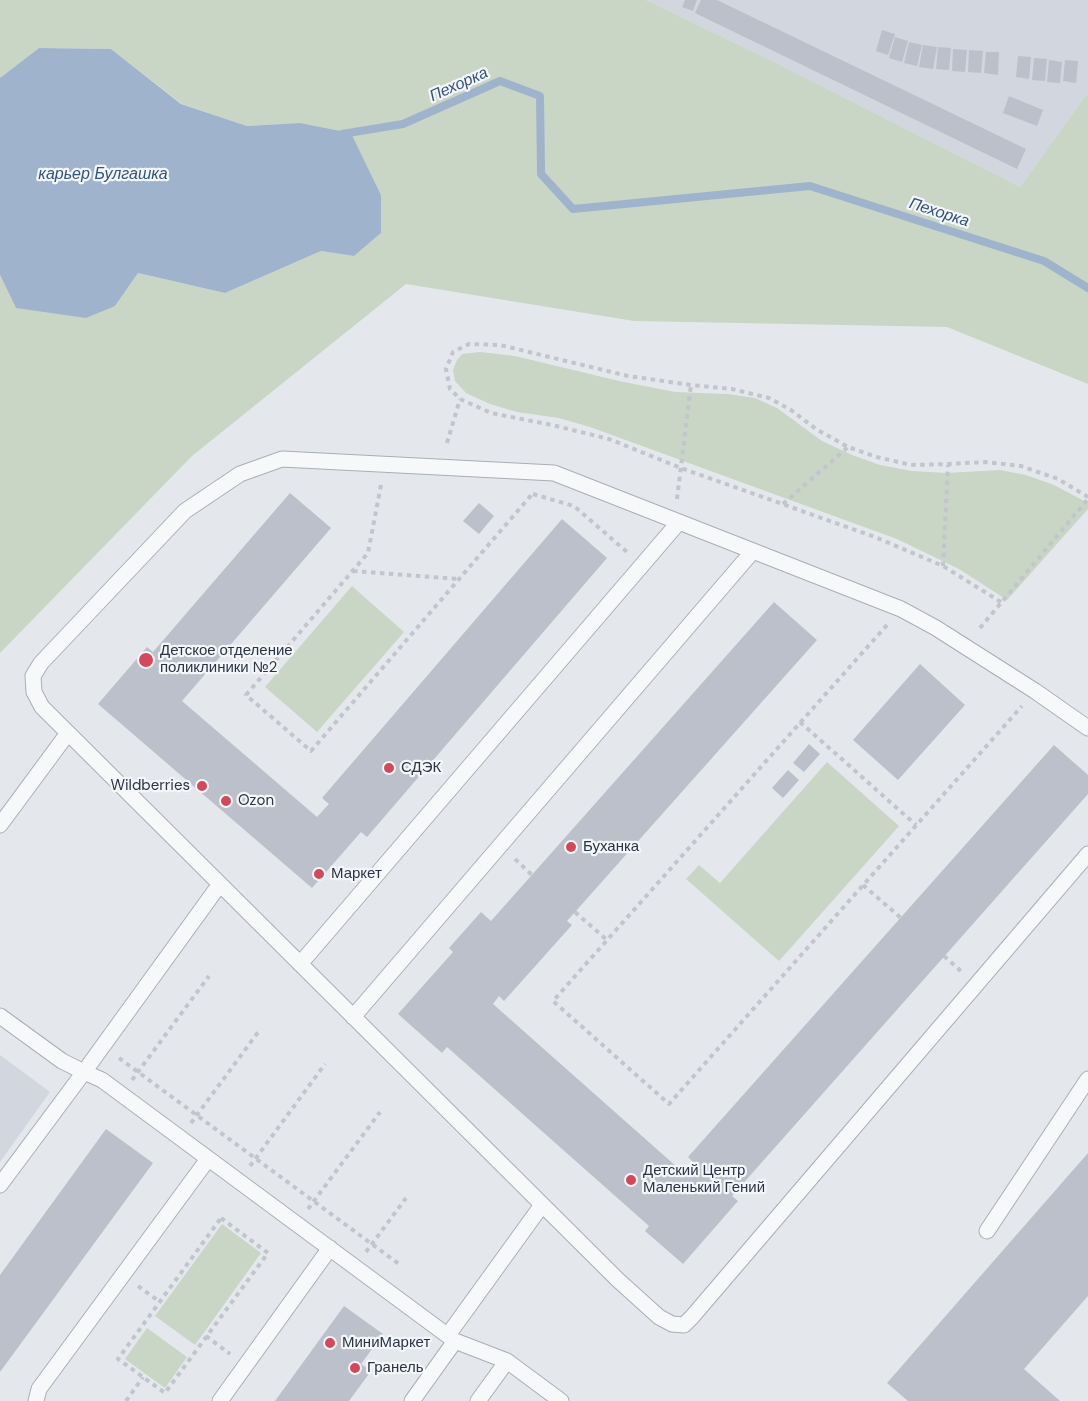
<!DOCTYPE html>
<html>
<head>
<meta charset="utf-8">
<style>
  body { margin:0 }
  canvas { display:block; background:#e4e7ec }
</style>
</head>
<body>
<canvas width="1088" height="1401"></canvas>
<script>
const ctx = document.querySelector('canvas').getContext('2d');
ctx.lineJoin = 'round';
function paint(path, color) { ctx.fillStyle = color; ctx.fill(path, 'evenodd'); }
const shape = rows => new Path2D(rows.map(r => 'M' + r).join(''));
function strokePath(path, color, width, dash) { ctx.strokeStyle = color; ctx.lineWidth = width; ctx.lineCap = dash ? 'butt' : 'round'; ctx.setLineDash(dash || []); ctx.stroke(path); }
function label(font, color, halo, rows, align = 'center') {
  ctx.font = font + ' "DM Sans",sans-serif'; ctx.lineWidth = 4.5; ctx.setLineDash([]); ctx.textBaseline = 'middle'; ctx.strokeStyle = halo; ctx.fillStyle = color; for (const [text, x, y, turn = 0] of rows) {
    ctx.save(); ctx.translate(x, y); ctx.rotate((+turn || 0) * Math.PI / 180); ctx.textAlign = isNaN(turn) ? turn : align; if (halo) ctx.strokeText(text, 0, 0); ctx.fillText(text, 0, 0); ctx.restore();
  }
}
paint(shape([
  [646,0,1088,0,1088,95,1086,95,1020,187,774,62],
  [0,1055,50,1092,0,1162]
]), '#d2d6de');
paint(shape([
  [0,0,646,0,774,62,1020,187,1086,95,1088,95,1088,384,947,327,634,321,406,284,192,456,0,653,0,275,16,308,115,306,138,273,225,293,321,251,354,256,381,233,381,195,351,133,300,123,247,126,182,104,111,49,39,48,0,78],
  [480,352,515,356,619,381,675,392,727,394,755,398,777,408,822,441,852,455,880,465,912,471,946,473,1000,470,1026,475,1054,485,1088,503,1088,509,1007,600,959,569,897,539,590,427,559,418,517,412,490,404,466,393,455,381,453,370,457,360,462,354],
  [352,586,404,632,317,732,265,687],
  [827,762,899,826,779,961,686,879,699,865,720,883],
  [222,1224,261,1253,195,1345,155,1316],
  [147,1328,187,1357,165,1388,125,1359]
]), '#c9d6c5');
paint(shape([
  [39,48,111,49,181,104,247,126,300,123,351,133,381,195,381,233,354,256,321,251,225,293,138,273,115,306,86,318,16,308,0,275,0,78]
]), '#9fb4cc');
strokePath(shape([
  [342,134,403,124,500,81,540,96,541,174,573,209,810,186,1044,261,1088,288]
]), '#9fb4cc', 8);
paint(shape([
  [685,0,697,0,693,11,682,7],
  [701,0,717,0,1026,149,1017,169,695,13],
  [882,30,895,34,888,55,876,51],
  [895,37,908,41,902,62,889,58],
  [909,42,922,45,917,66,904,63],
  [923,45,937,47,933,69,919,67],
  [938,47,951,48,949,70,936,69],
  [953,49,967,50,965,72,952,71],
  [969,50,983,51,981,73,968,72],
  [986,52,999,52,998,75,984,73],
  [1018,56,1031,57,1029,79,1016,77],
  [1034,58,1047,59,1045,81,1032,80],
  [1049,60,1062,62,1060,83,1047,82],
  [1065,60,1078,61,1076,83,1063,81],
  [1009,96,1043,110,1037,126,1003,113],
  [290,493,331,528,182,701,317,817,329,804,322,798,562,519,607,558,367,837,361,832,312,888,98,704,147,647,153,652],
  [479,503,494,516,479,534,463,521],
  [774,602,817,640,575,912,567,921,572,925,504,1001,499,996,493,1004,686,1175,695,1164,688,1157,1054,745,1088,775,1088,794,732,1196,738,1201,683,1264,645,1231,649,1226,447,1047,442,1053,398,1014,453,952,449,948,481,912,491,921],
  [920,664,965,705,898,780,853,740],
  [809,744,820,754,804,772,793,763],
  [788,770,799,780,783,798,772,788],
  [106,1129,153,1163,0,1372,0,1275],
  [1088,1153,1088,1296,1024,1369,1060,1401,908,1401,887,1383],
  [344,1306,383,1334,361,1364,371,1371,349,1401,275,1401]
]), '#bbc0ca');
const lane = shape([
  [1088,728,1035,691,936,628,901,609,554,473,282,459,240,474,185,511,41,663,33,676,34,692,42,707,618,1280,659,1317,672,1324,684,1325,692,1317,1088,854],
  [0,825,68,733],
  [300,964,679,522],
  [0,1016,62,1061,84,1072,220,884],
  [353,1017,753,551],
  [0,1185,84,1072,102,1080,455,1341,412,1401],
  [987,1231,1088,1079],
  [448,1335,542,1205],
  [455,1341,507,1361,561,1401],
  [36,1401,39,1389,208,1159],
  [220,1401,330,1248],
  [478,1401,507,1361]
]);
strokePath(lane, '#a9aeb7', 17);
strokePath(shape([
  [447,443,460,399],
  [381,485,368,553,246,695,311,751,534,492],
  [533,494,574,506,627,552],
  [677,499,691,385],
  [783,504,848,447],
  [943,566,948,465],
  [353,571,458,579],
  [1001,602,943,566,875,537,681,468,609,439,552,425,491,413,460,399,450,389,446,369,453,352,469,344,500,345,628,376,691,385,732,389,769,398,791,410,816,429,848,447,877,457,911,465,948,464,986,462,1021,466,1058,479,1088,497],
  [887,625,553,1001,669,1104,1022,706],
  [980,628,1088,499],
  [800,722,916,825],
  [515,859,532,875],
  [863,885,901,918],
  [575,912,607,940],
  [944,956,962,972],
  [119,1058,399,1264],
  [132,1080,209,976],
  [191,1123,259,1031],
  [250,1166,325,1064],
  [308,1209,380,1112],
  [221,1218,268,1253,165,1393,118,1359,221,1218],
  [366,1252,406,1198],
  [138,1286,160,1302],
  [206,1336,230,1354],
  [126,1401,143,1377]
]), '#c2c5cb', 4, [4.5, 4.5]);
strokePath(lane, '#f7f8fa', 15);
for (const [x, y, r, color] of [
  [146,660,8,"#d1495b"],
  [389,768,6,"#d1495b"],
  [202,786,6,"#d1495b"],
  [226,801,6,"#d1495b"],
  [571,847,6,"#d1495b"],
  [319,874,6,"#d1495b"],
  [631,1180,6,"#d1495b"],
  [330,1343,6,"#d1495b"],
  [355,1368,6,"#d1495b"]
]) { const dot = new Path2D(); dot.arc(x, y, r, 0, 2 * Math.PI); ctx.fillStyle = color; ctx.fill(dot); strokePath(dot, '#f4f6f9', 2); }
label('15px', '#2b3445', '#f4f6f9', [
  ["Детское отделение",160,651],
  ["поликлиники №2",160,668],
  ["СДЭК",401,768],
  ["Wildberries",190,786,"right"],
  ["Ozon",238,801],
  ["Буханка",583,847],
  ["Маркет",331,874],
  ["Детский Центр",643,1171],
  ["Маленький Гений",643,1188],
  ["МиниМаркет",342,1343],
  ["Гранель",367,1368]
], 'left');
label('italic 16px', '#34527a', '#f4f6f9', [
  ["Пехорка",459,85,-24],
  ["карьер Булгашка",103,175],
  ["Пехорка",939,213,18]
]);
</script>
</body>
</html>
